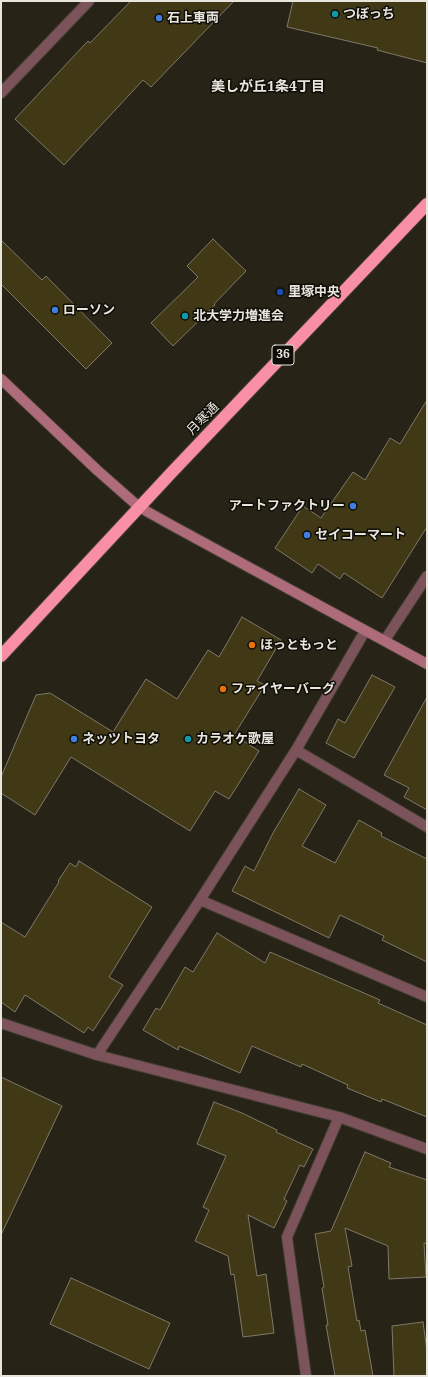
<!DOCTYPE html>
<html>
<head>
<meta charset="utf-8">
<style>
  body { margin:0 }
  #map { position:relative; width:428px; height:1377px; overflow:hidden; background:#272316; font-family:"Noto Serif",serif }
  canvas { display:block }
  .frame { position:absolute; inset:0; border:2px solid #e7e5dc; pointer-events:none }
</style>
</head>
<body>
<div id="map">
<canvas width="428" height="1377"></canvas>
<div class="frame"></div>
</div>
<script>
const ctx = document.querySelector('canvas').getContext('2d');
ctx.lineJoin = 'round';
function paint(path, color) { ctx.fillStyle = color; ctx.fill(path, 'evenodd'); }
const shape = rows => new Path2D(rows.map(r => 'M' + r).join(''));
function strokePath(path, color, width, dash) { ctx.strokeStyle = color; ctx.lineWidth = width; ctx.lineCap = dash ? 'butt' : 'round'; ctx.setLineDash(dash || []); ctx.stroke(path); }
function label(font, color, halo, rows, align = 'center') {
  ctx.font = font + ' "Noto Serif","Noto Sans JP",serif'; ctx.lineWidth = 3; ctx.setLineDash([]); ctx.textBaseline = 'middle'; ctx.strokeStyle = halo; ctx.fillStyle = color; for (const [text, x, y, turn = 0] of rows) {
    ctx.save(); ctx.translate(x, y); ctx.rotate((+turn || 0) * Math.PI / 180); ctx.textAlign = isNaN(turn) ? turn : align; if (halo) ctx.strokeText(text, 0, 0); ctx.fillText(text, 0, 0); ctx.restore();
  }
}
const building = shape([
  [131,1,234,1,151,87,143,80,64,165,15,119,88,41,90,43,131,1],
  [293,1,427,1,427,63,377,50,378,48,287,27,293,1],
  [213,239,246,271,214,304,215,305,173,346,151,323,198,277,187,266,213,239],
  [1,240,42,280,46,276,112,343,86,369,1,284,1,240],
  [427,400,427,527,382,598,344,573,340,579,318,564,312,573,275,548,303,506,321,518,353,472,365,480,390,438,400,444,427,400],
  [242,617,281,640,257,681,265,685,234,735,259,751,229,799,215,791,190,831,71,757,35,815,1,793,1,777,36,695,50,693,113,732,146,679,177,699,208,650,219,657,242,617],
  [372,675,395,687,354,758,326,743,338,719,345,723,372,675],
  [427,697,427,810,404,797,409,788,384,775,427,697],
  [299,789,326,805,302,846,335,863,359,820,382,833,381,836,427,859,427,962,382,940,384,936,340,915,329,938,232,891,245,866,254,871,273,833,299,789],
  [79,861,152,907,109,977,123,985,93,1031,88,1027,84,1033,25,995,15,1012,1,1002,1,922,25,937,59,882,58,881,70,863,76,867,79,861],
  [217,933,265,963,270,952,380,1000,378,1003,427,1025,427,1117,382,1099,381,1102,347,1088,348,1085,302,1064,301,1067,252,1046,240,1073,179,1046,178,1050,143,1030,156,1008,160,1010,185,967,193,972,217,933],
  [1,1077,62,1106,1,1235,1,1077],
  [214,1102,242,1113,277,1130,276,1132,313,1149,304,1167,300,1165,284,1199,287,1201,274,1228,248,1215,257,1276,266,1274,274,1333,243,1337,234,1274,231,1275,228,1256,195,1241,209,1210,203,1207,226,1156,197,1144,214,1102],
  [365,1152,391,1163,389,1167,427,1180,427,1244,424,1243,426,1277,389,1279,388,1246,345,1228,352,1266,348,1267,357,1321,359,1320,361,1331,365,1330,373,1376,335,1376,326,1325,328,1325,322,1288,324,1287,315,1234,331,1231,365,1152],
  [71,1278,170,1323,149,1369,50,1324,71,1278],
  [423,1322,427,1351,427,1376,394,1376,392,1326,423,1322]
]);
paint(building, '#413816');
strokePath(building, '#7e7969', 1);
const street = shape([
  [1,93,89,1],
  [385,640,427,576],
  [296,750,427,827],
  [200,900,427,997],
  [1,1023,97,1055,339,1117,427,1149],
  [97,1055,200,900,296,750,365,631],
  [306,1376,287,1237,339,1117]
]);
const secondary = shape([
  [1,379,97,470,139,507,173,526,427,664]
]);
const highway = shape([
  [1,656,173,471,427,204]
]);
strokePath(street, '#423e32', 12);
strokePath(secondary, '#423e32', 12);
strokePath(highway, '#423e32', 14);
strokePath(street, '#7c525b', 10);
strokePath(secondary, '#ae6b7a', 10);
strokePath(highway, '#f98fa7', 12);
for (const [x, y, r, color] of [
  [335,14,4,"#0f9aa8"],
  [159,18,4,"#3f7fe0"],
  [280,292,4,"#1a4fb4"],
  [55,310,4,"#3f7fe0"],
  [185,316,4,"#0f9aa8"],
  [353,506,4,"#3f7fe0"],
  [307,535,4,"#3f7fe0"],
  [252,645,4,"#e8710a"],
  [223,689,4,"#e8710a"],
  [74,739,4,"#3f7fe0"],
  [188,739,4,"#0f9aa8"]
]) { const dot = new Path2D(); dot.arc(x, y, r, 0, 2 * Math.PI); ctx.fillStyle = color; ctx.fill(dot); strokePath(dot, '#0e0d07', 1.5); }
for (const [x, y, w] of [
  [283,355,22]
]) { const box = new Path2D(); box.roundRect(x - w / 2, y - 10, w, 20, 3); ctx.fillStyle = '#0e0d07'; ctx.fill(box); strokePath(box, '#e7e5dc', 1); }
label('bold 12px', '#e7e5dc', null, [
  ["36",283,355]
]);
label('bold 13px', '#e7e5dc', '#0e0d07', [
  ["つぼっち",343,14],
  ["石上車両",167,18],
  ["里塚中央",288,292],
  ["ローソン",63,310],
  ["北大学力増進会",193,316],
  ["アートファクトリー",345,506,"right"],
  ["セイコーマート",315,535],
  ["ほっともっと",260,645],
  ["ファイヤーバーグ",231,689],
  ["ネッツトヨタ",82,739],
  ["カラオケ歌屋",196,739]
], 'left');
label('13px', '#e7e5dc', '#0e0d07', [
  ["月寒通",203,419,-46]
]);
label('bold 14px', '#e7e5dc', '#0e0d07', [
  ["美しが丘1条4丁目",268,87]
]);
</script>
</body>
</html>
